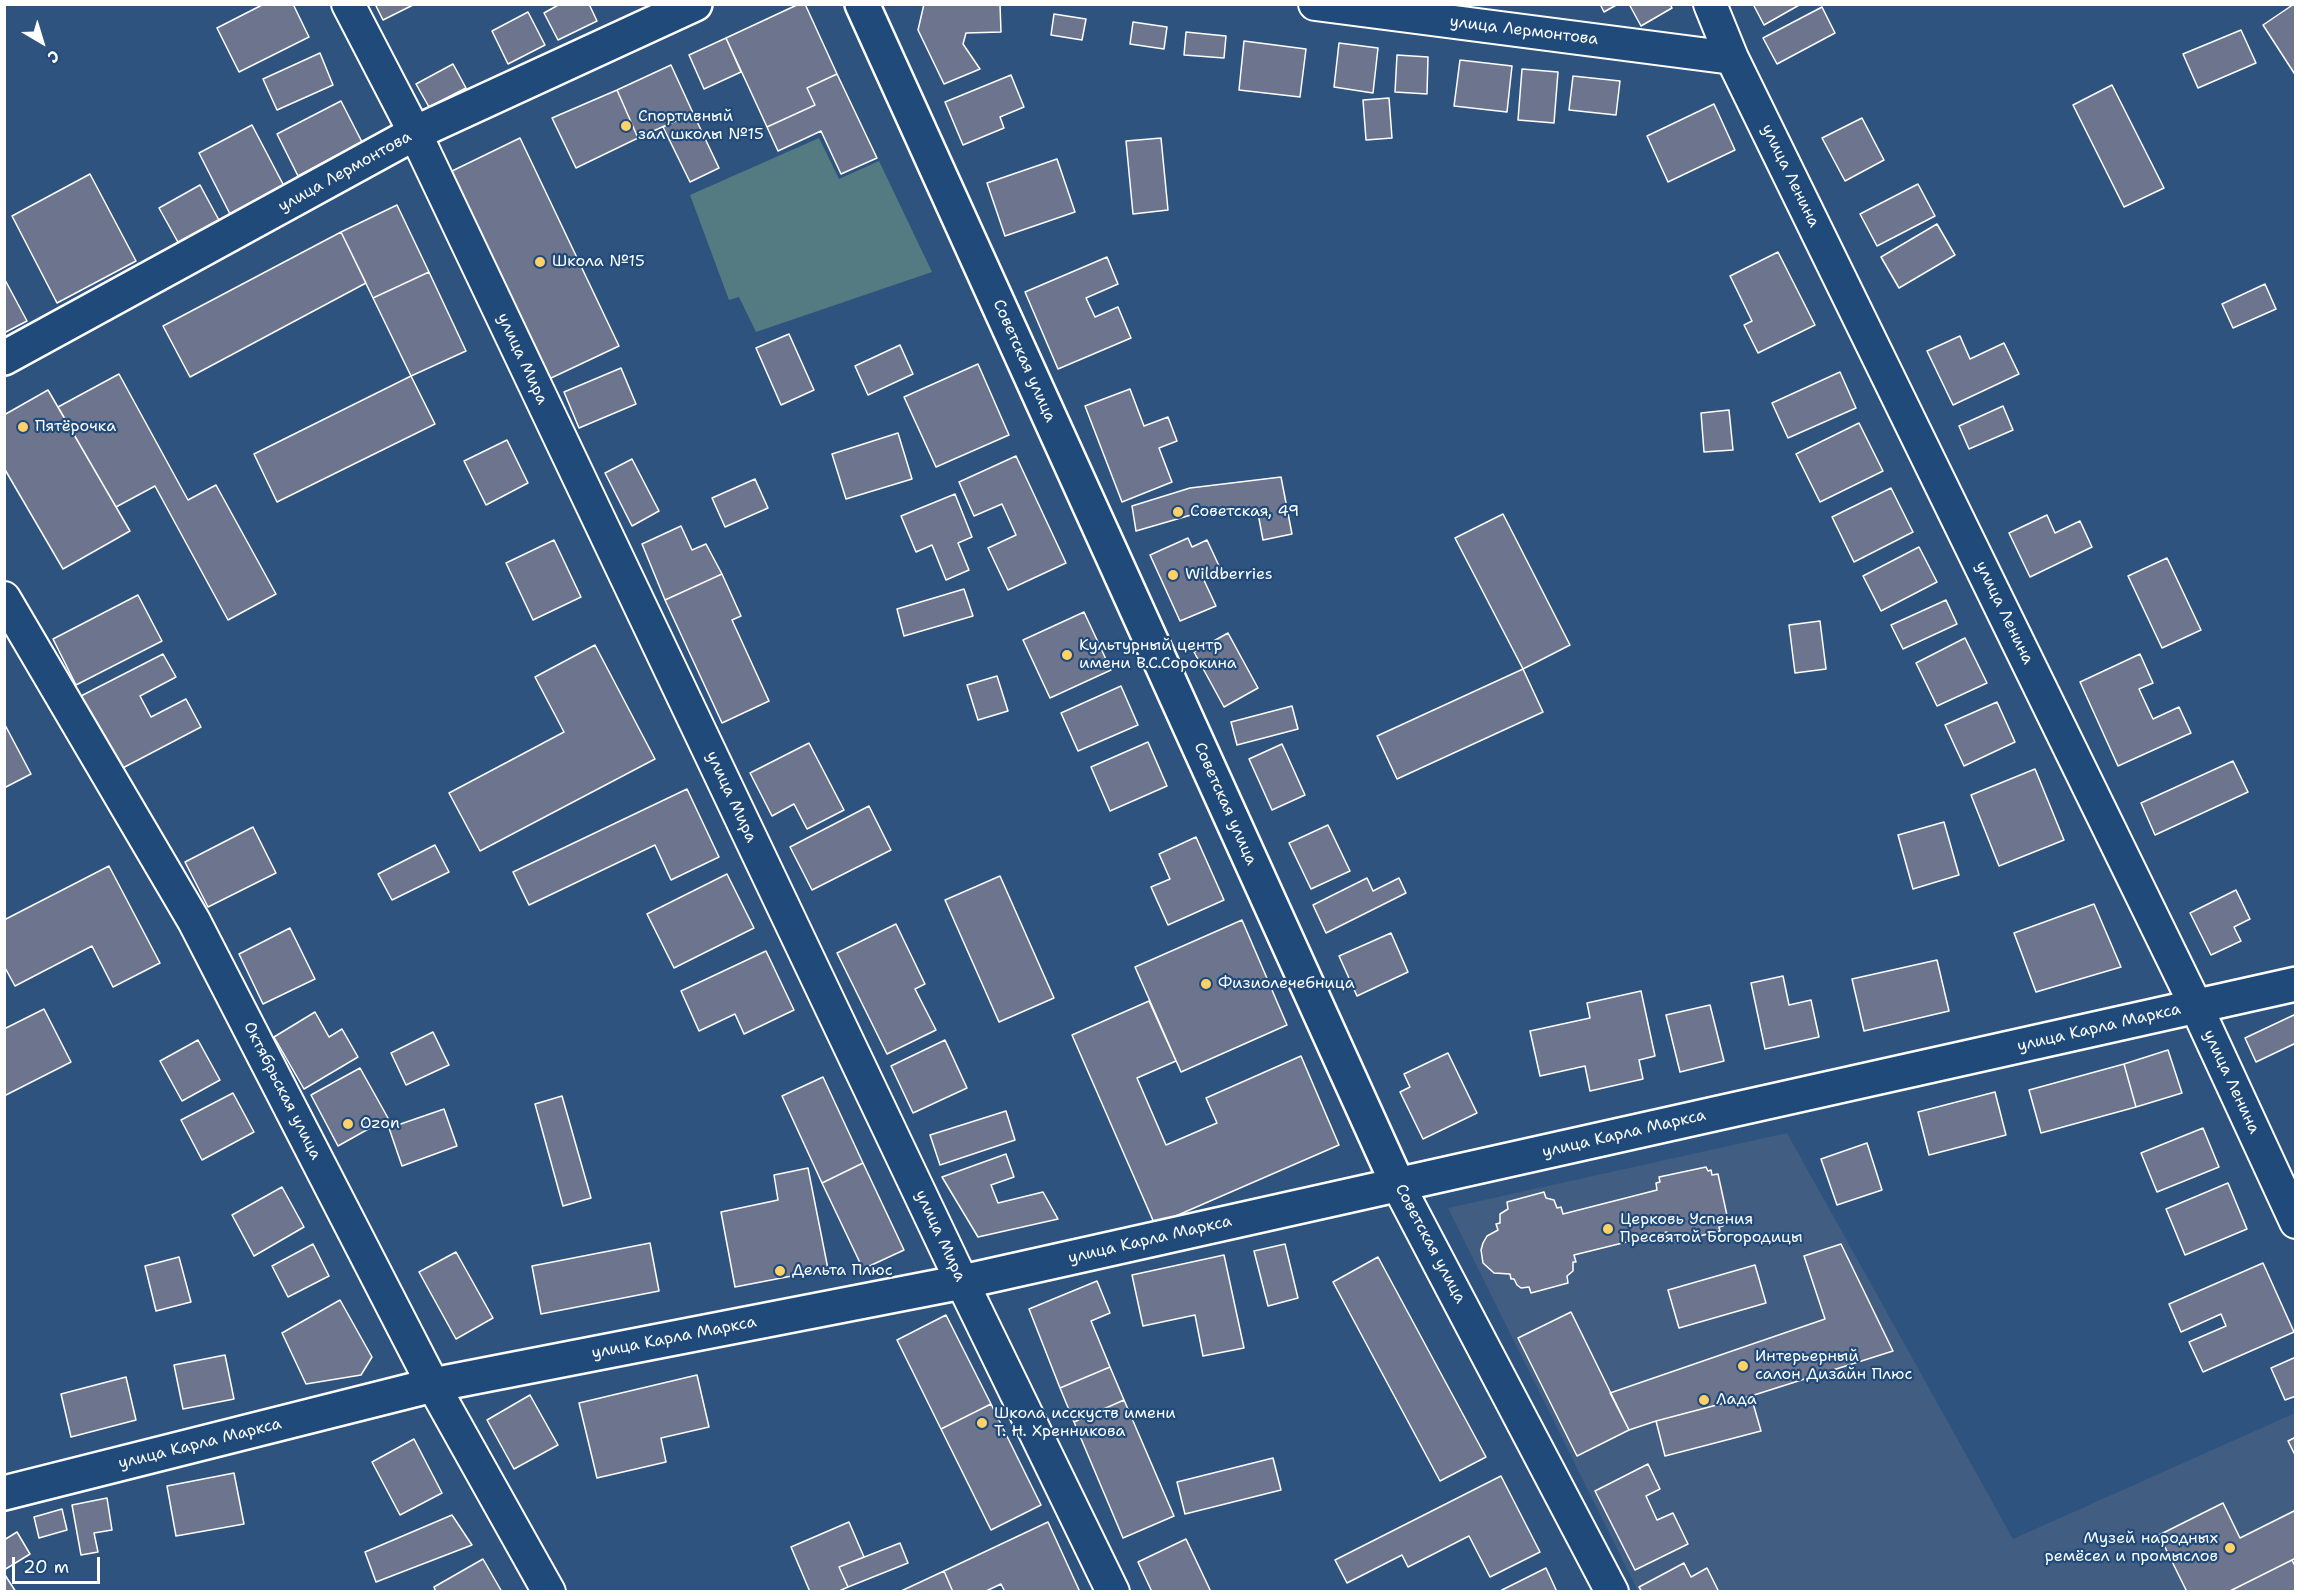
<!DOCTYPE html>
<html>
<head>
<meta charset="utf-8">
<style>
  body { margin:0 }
  #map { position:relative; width:2300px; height:1596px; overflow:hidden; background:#2e537e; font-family:"Shantell Sans",sans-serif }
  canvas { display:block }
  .frame { position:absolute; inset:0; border:6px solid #fff; pointer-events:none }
  .north { position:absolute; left:12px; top:12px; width:60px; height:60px; -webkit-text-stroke:4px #1f4a7a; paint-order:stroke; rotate:142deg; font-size:16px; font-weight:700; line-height:24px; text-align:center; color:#fff }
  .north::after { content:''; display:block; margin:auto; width:21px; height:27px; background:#fff; clip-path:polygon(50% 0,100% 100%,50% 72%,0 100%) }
  .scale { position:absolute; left:12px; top:1557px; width:88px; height:27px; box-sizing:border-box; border:3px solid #fff; border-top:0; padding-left:8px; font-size:18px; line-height:21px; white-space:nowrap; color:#fff; -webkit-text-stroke:4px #1f4a7a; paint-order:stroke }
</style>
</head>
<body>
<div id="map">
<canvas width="2300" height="1596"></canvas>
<div class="frame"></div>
<div class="north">С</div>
<div class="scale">20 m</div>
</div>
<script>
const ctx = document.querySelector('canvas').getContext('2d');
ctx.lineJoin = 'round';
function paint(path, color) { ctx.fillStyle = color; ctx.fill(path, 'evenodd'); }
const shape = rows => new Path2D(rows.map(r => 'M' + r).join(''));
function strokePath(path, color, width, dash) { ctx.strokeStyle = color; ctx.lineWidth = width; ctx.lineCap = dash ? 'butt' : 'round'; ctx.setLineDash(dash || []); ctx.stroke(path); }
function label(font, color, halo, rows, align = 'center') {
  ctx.font = font + ' "Shantell Sans",sans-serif'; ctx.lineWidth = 4.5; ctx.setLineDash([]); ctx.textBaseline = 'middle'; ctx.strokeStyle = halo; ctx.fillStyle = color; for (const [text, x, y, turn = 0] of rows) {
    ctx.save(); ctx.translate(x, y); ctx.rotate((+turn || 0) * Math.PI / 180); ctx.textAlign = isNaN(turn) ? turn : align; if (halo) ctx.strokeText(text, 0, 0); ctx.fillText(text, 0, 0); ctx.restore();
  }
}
paint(shape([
  [1787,1133,2013,1539,2295,1413,2295,1591,1638,1591,1448,1208]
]), '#415d82');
paint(shape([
  [819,138,839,179,879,161,932,272,756,332,739,297,729,300,690,195]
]), '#547b81');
const building = shape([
  [264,4,293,4,309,37,239,72,217,28,264,4],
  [375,4,415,4,383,20,375,4],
  [560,4,589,4,597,21,558,40,544,13,560,4],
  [799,4,805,4,837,74,807,88,815,105,767,127,726,38,799,4],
  [924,4,1000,4,1001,32,966,33,963,44,980,69,944,84,918,30,924,4],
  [1600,4,1618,4,1604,12,1600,4],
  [1629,4,1670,4,1672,8,1641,26,1629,4],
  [1753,4,1801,4,1764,25,1753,4],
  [2294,4,2296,4,2296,76,2263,25,2294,4],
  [1822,7,1835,33,1777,64,1763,38,1822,7],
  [528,12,545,45,508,64,492,31,528,12],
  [1054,14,1086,19,1082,40,1051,35,1054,14],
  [1133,22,1167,27,1164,49,1130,44,1133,22],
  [2241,30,2256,63,2198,88,2183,54,2241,30],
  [1186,32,1226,36,1224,58,1184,55,1186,32],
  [726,38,741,72,704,89,689,55,726,38],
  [1244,41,1306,49,1300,97,1239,90,1244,41],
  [1339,43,1378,48,1373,93,1334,87,1339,43],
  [320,53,333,85,277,110,263,79,320,53],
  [1397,55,1428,57,1427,94,1395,92,1397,55],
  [1460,60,1512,66,1507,112,1454,106,1460,60],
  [453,64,466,88,429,107,416,84,453,64],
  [671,65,693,113,638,138,617,90,671,65],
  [1522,69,1558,72,1554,123,1518,120,1522,69],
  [837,74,877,158,841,174,821,131,778,151,767,127,815,105,807,88,837,74],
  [1011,75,1024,107,1000,117,1004,128,963,145,945,102,1011,75],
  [1573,76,1620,81,1616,115,1569,110,1573,76],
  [2112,85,2164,188,2124,207,2073,105,2112,85],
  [617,90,638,138,576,168,552,118,617,90],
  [1389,98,1392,138,1366,140,1363,100,1389,98],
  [341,101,362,142,298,176,277,134,341,101],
  [1714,104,1735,150,1668,182,1647,136,1714,104],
  [693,113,719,168,690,182,663,127,693,113],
  [1862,118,1884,160,1845,181,1822,138,1862,118],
  [252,125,284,186,230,214,199,153,252,125],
  [520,138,619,346,549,379,450,172,520,138],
  [1161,138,1168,210,1133,214,1126,141,1161,138],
  [1057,159,1075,212,1005,236,987,183,1057,159],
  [90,174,136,261,57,303,12,216,90,174],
  [1918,184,1935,216,1877,246,1860,214,1918,184],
  [200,185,220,222,179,244,159,208,200,185],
  [397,205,429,272,373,298,341,232,397,205],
  [1937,224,1955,255,1899,288,1881,257,1937,224],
  [341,232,366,283,190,377,163,326,341,232],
  [1778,252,1815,325,1758,353,1744,325,1752,321,1730,276,1778,252],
  [1107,257,1118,284,1086,298,1095,317,1118,307,1131,338,1058,369,1025,292,1107,257],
  [429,272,466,351,411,376,373,298,429,272],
  [4,278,27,321,4,333,4,278],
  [2265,284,2276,309,2233,328,2222,304,2265,284],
  [789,334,814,390,781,405,756,348,789,334],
  [1960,336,1970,359,2004,343,2019,374,1953,405,1927,351,1960,336],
  [900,345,913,374,868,395,855,366,900,345],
  [978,364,1009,435,936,467,904,397,978,364],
  [621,368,636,404,579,428,564,392,621,368],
  [1840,372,1856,408,1788,438,1772,403,1840,372],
  [119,374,188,500,216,485,276,594,228,620,155,486,116,507,58,407,119,374],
  [411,376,435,424,277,502,254,454,411,376],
  [1130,389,1144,426,1168,417,1177,441,1159,448,1172,482,1122,502,1085,406,1130,389],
  [48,390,130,531,63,569,4,468,4,415,48,390],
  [2003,406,2013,430,1969,449,1959,426,2003,406],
  [1729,410,1733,450,1704,452,1701,413,1729,410],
  [1859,423,1883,471,1820,502,1796,454,1859,423],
  [898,433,912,479,846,499,832,454,898,433],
  [507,440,528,483,486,505,464,461,507,440],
  [1016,456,1066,563,1008,590,988,548,1016,535,1002,504,974,516,959,482,1016,456],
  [632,459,659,511,632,526,605,473,632,459],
  [1281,477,1292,534,1263,540,1257,508,1191,515,1136,531,1132,506,1190,488,1281,477],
  [755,479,768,508,725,527,712,498,755,479],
  [1891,488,1913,532,1854,562,1832,517,1891,488],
  [955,494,972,537,958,543,969,570,946,580,932,545,916,552,901,516,955,494],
  [1503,514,1570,645,1523,669,1455,538,1503,514],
  [2047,515,2055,533,2080,521,2092,547,2030,577,2009,533,2047,515],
  [681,526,692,550,706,544,722,574,665,600,642,544,681,526],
  [1188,538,1192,547,1207,540,1220,568,1202,576,1216,606,1180,621,1150,555,1188,538],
  [554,540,581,597,533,620,506,563,554,540],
  [1919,547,1937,582,1881,611,1863,576,1919,547],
  [2167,558,2201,630,2162,648,2128,576,2167,558],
  [722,574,741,616,732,620,769,701,722,723,665,600,722,574],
  [964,589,973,616,904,636,897,609,964,589],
  [138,595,162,641,76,685,53,639,138,595],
  [1946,600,1957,624,1903,649,1891,625,1946,600],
  [1084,612,1111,670,1050,698,1023,640,1084,612],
  [1820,621,1826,669,1795,673,1789,625,1820,621],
  [1228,633,1258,688,1224,707,1194,652,1228,633],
  [1965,638,1987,683,1937,706,1916,663,1965,638],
  [595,645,655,759,480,851,449,793,564,732,535,677,595,645],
  [163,654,176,677,140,696,151,717,186,699,201,727,117,771,79,697,163,654],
  [2140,654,2153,683,2139,689,2153,719,2179,707,2191,733,2118,766,2080,682,2140,654],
  [1523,669,1543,712,1397,779,1377,736,1523,669],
  [997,676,1008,711,978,720,967,685,997,676],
  [1121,686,1138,725,1078,751,1061,713,1121,686],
  [1997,702,2015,742,1964,766,1945,725,1997,702],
  [1292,706,1298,729,1237,745,1231,722,1292,706],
  [4,723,31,774,4,788,4,723],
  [1148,742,1167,786,1110,811,1091,767,1148,742],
  [809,743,844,810,807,829,794,804,772,816,750,773,809,743],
  [1282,744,1305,795,1272,810,1249,759,1282,744],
  [2233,761,2248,792,2155,835,2141,803,2233,761],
  [2035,769,2064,840,1999,866,1971,795,2035,769],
  [687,789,719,857,671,880,655,845,529,905,513,872,687,789],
  [869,806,891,850,812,890,790,847,869,806],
  [1944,822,1959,875,1913,889,1898,835,1944,822],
  [1328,825,1350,871,1311,889,1289,843,1328,825],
  [253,827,276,873,208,907,185,862,253,827],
  [1196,837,1224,900,1168,925,1151,887,1170,879,1159,854,1196,837],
  [435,845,449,872,392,900,378,874,435,845],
  [109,866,160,963,113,987,92,946,15,986,4,966,4,920,109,866],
  [727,874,754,928,674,968,647,914,727,874],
  [1000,876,1054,998,999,1022,945,900,1000,876],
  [1367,878,1373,891,1399,878,1406,893,1326,933,1313,905,1367,878],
  [2236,890,2250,919,2234,927,2241,941,2211,955,2190,913,2236,890],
  [2094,904,2121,967,2036,992,2014,933,2094,904],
  [1242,920,1287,1025,1181,1072,1135,967,1242,920],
  [896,924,925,984,915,989,936,1030,887,1054,837,953,896,924],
  [290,928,315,979,263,1004,239,954,290,928],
  [1391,933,1408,972,1357,996,1339,956,1391,933],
  [766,951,794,1010,744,1034,735,1014,699,1031,681,991,766,951],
  [1937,960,1949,1011,1864,1031,1852,979,1937,960],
  [1783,976,1789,1005,1811,1000,1819,1037,1765,1049,1751,983,1783,976],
  [1641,991,1655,1056,1639,1060,1643,1079,1590,1091,1585,1066,1540,1076,1530,1031,1590,1018,1587,1003,1641,991],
  [1149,1001,1176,1061,1137,1078,1166,1145,1217,1123,1206,1098,1301,1056,1339,1145,1155,1225,1072,1035,1149,1001],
  [1710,1005,1724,1061,1680,1072,1666,1015,1710,1005],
  [44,1009,71,1062,4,1096,4,1029,44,1009],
  [315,1012,329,1037,342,1029,358,1057,304,1089,274,1037,315,1012],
  [2296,1014,2296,1043,2256,1062,2245,1038,2296,1014],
  [433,1032,449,1065,406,1085,391,1053,433,1032],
  [198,1040,220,1080,182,1101,160,1061,198,1040],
  [945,1040,967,1088,913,1113,891,1066,945,1040],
  [2168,1050,2182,1093,2136,1107,2124,1064,2168,1050],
  [1448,1053,1477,1113,1423,1139,1400,1092,1410,1087,1404,1074,1448,1053],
  [2124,1064,2136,1107,2041,1133,2029,1090,2124,1064],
  [360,1068,388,1118,338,1146,311,1095,360,1068],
  [823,1077,863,1163,822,1183,782,1096,823,1077],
  [1995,1092,2006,1135,1929,1155,1918,1112,1995,1092],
  [233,1093,254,1132,202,1160,181,1120,233,1093],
  [562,1096,591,1198,563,1206,535,1104,562,1096],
  [444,1109,457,1146,402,1166,389,1128,444,1109],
  [1006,1111,1015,1140,940,1165,930,1135,1006,1111],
  [2203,1128,2219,1167,2157,1192,2141,1153,2203,1128],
  [1867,1143,1882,1190,1837,1205,1821,1159,1867,1143],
  [1006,1154,1014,1177,991,1185,998,1203,1043,1192,1058,1219,978,1237,942,1177,1006,1154],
  [863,1163,904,1250,863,1269,822,1183,863,1163],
  [1706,1167,1708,1171,1711,1170,1712,1175,1718,1174,1728,1220,1722,1222,1723,1226,1719,1227,1720,1231,1675,1242,1673,1237,1668,1238,1667,1232,1574,1255,1576,1262,1573,1262,1573,1271,1567,1276,1568,1283,1531,1293,1529,1287,1521,1288,1517,1285,1514,1279,1511,1279,1510,1274,1494,1273,1483,1263,1481,1250,1483,1243,1487,1236,1498,1230,1496,1224,1500,1223,1500,1214,1508,1209,1507,1202,1544,1192,1546,1198,1554,1200,1557,1208,1561,1207,1563,1214,1657,1190,1656,1183,1660,1182,1659,1177,1706,1167],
  [808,1168,828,1269,735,1287,721,1212,778,1200,774,1175,808,1168],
  [2228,1183,2247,1229,2185,1255,2166,1209,2228,1183],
  [282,1187,304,1227,254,1256,232,1215,282,1187],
  [650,1243,659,1291,541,1314,532,1266,650,1243],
  [313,1244,329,1276,288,1297,272,1266,313,1244],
  [1285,1244,1298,1298,1268,1306,1254,1251,1285,1244],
  [1841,1244,1893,1351,1751,1396,1656,1421,1629,1430,1610,1393,1825,1319,1804,1256,1841,1244],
  [456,1252,493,1318,456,1339,419,1272,456,1252],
  [1224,1255,1244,1348,1203,1356,1195,1315,1143,1326,1132,1275,1224,1255],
  [179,1257,191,1302,156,1311,145,1266,179,1257],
  [1378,1257,1486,1457,1440,1481,1333,1282,1378,1257],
  [2263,1263,2294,1332,2203,1372,2189,1342,2226,1326,2221,1314,2181,1332,2169,1304,2263,1263],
  [1755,1265,1766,1303,1679,1328,1668,1290,1755,1265],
  [1097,1281,1110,1313,1091,1321,1110,1367,1060,1388,1029,1309,1097,1281],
  [340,1300,372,1357,361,1375,306,1384,282,1333,340,1300],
  [1571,1312,1629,1430,1577,1456,1518,1338,1571,1312],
  [946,1315,991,1404,941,1429,897,1340,946,1315],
  [225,1355,234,1399,183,1409,174,1365,225,1355],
  [2296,1357,2296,1396,2285,1400,2271,1368,2296,1357],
  [1110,1367,1124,1400,1074,1422,1060,1388,1110,1367],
  [697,1375,709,1427,661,1438,666,1462,597,1478,579,1403,697,1375],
  [126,1377,136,1420,71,1437,61,1394,126,1377],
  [530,1395,558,1445,514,1469,487,1420,530,1395],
  [1751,1396,1761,1431,1665,1456,1656,1421,1751,1396],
  [1124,1400,1174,1516,1123,1538,1074,1422,1124,1400],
  [991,1404,1041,1505,991,1530,941,1429,991,1404],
  [2296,1437,2296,1457,2288,1441,2296,1437],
  [414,1439,442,1493,400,1515,372,1462,414,1439],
  [1273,1458,1281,1490,1185,1514,1177,1482,1273,1458],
  [1648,1464,1660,1489,1646,1496,1657,1520,1673,1513,1688,1544,1635,1570,1595,1491,1648,1464],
  [234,1473,244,1524,176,1536,167,1486,234,1473],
  [1501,1476,1540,1552,1490,1577,1469,1536,1408,1567,1402,1555,1347,1583,1335,1560,1501,1476],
  [107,1498,112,1530,94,1533,98,1552,81,1555,72,1505,107,1498],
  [2223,1503,2240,1538,2296,1510,2296,1558,2228,1592,2187,1592,2159,1535,2223,1503],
  [62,1509,67,1530,39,1538,34,1517,62,1509],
  [452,1515,472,1545,376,1582,365,1552,452,1515],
  [849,1522,864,1557,839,1567,848,1587,837,1592,810,1592,791,1547,849,1522],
  [1048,1522,1080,1592,1005,1592,1001,1584,984,1592,953,1592,944,1571,1048,1522],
  [17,1532,30,1554,4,1570,4,1540,17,1532],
  [1186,1539,1211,1592,1152,1592,1138,1562,1186,1539],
  [900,1543,908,1563,848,1587,839,1567,900,1543],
  [483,1559,502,1592,436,1592,434,1587,483,1559],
  [2292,1560,2296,1568,2296,1592,2228,1592,2292,1560],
  [1684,1563,1691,1577,1707,1568,1718,1590,1715,1592,1642,1592,1639,1587,1684,1563],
  [1546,1568,1557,1592,1498,1592,1546,1568],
  [944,1571,953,1592,899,1592,944,1571],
  [5,1575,16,1592,4,1592,5,1575]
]);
paint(building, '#6c758d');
strokePath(building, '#fff', 1.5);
const minor = shape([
  [348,4,415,133,962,1282,1113,1592],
  [1315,4,1732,58],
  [1710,4,1732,58,2196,1006,2296,1222],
  [4,598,194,921,433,1385,549,1592],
  [1398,1185,1612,1592]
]);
const major = shape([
  [862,4,1398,1185],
  [4,358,415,133,695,4],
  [4,1493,433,1385,962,1282,2296,984]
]);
strokePath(minor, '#fff', 36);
strokePath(major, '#fff', 38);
strokePath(minor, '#1f4a7a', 32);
strokePath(major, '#1f4a7a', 33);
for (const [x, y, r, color] of [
  [626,126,6,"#ffd166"],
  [540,262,6,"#ffd166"],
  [23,427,6,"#ffd166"],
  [1178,512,6,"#ffd166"],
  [1173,575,6,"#ffd166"],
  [1067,655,6,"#ffd166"],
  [1206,984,6,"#ffd166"],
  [348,1124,6,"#ffd166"],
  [1608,1229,6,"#ffd166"],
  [780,1271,6,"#ffd166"],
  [1743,1366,6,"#ffd166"],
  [1704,1400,6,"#ffd166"],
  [982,1423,6,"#ffd166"],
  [2230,1548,6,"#ffd166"]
]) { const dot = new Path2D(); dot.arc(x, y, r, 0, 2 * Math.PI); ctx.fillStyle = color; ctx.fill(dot); strokePath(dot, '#1f4a7a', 2); }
label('16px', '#fff', '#1f4a7a', [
  ["улица Лермонтова",1524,31,7],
  ["улица Лермонтова",345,172,-29],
  ["улица Ленина",1790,176,64],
  ["улица Мира",522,359,65],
  ["Советская улица",1024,361,66],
  ["улица Ленина",2004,613,64],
  ["улица Мира",731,797,65],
  ["Советская улица",1225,804,66],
  ["улица Карла Маркса",2099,1028,-13],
  ["улица Ленина",2231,1082,65],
  ["Октябрьская улица",282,1091,63],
  ["улица Карла Маркса",1624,1134,-13],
  ["улица Мира",940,1236,65],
  ["улица Карла Маркса",1150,1240,-13],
  ["Советская улица",1430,1244,62],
  ["улица Карла Маркса",674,1338,-11],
  ["улица Карла Маркса",200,1444,-14]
]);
label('16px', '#fff', '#1f4a7a', [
  ["Спортивный",638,117],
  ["зал школы №15",638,135],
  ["Школа №15",552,262],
  ["Пятёрочка",35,427],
  ["Советская, 49",1190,512],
  ["Wildberries",1185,575],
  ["Культурный центр",1079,646],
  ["имени В.С.Сорокина",1079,664],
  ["Физиолечебница",1218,984],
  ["Ozon",360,1124],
  ["Церковь Успения",1620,1220],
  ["Пресвятой Богородицы",1620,1238],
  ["Дельта Плюс",792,1271],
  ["Интерьерный",1755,1357],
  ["салон Дизайн Плюс",1755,1375],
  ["Лада",1716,1400],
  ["Школа исскуств имени",994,1414],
  ["Т. Н. Хренникова",994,1432],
  ["Музей народных",2218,1539,"right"],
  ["ремёсел и промыслов",2218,1557,"right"]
], 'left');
</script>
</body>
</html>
